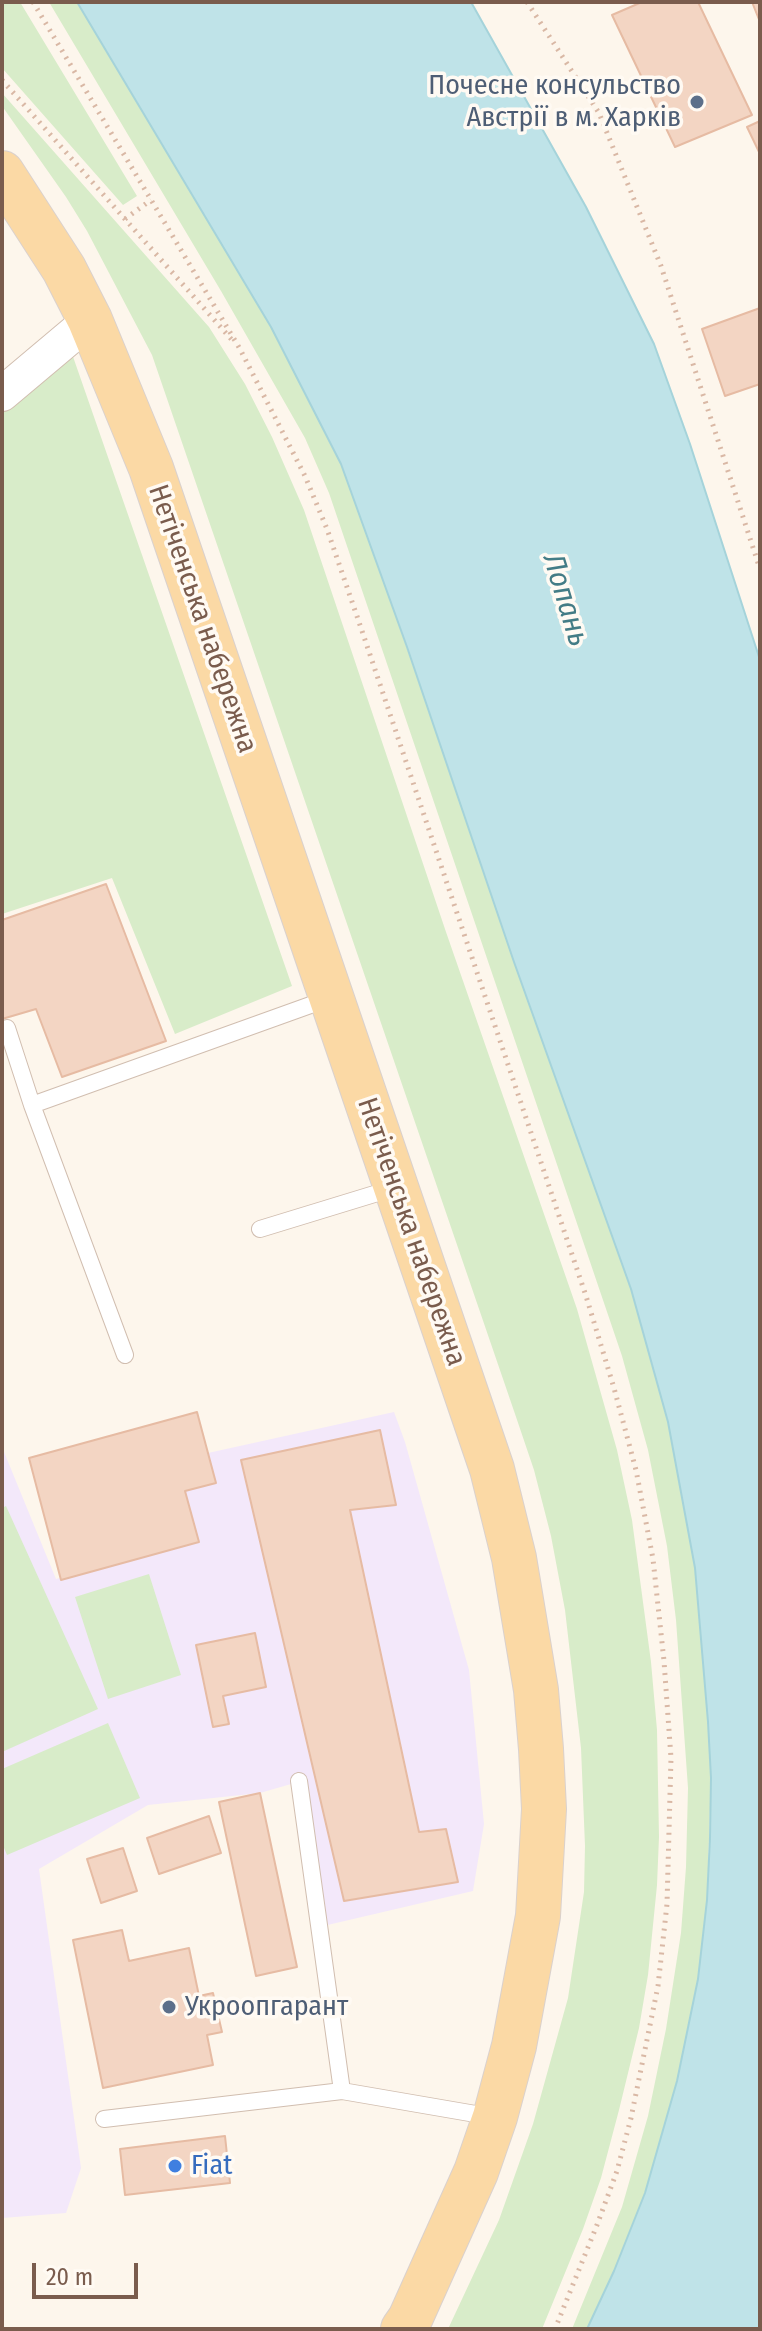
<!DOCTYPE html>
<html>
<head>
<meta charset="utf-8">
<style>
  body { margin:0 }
  #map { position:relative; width:762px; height:2331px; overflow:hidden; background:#fdf6ec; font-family:"Fira Sans Condensed",sans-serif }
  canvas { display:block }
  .frame { position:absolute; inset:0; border:4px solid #7a5c4d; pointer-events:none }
  .scale { position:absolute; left:32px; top:2263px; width:106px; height:36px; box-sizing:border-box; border:4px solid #7a5c4d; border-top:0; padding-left:10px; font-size:24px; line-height:28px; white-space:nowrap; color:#7a5c4d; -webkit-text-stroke:6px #fffaf3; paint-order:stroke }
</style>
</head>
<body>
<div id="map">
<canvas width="762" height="2331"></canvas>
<div class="frame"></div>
<div class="scale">20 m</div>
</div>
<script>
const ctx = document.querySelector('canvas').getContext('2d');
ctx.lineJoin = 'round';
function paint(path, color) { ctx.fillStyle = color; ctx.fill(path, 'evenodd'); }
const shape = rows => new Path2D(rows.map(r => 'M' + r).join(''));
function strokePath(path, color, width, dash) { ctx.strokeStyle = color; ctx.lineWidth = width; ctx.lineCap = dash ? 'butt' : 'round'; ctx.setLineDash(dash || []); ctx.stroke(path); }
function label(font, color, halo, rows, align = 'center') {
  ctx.font = font + ' "Fira Sans Condensed",sans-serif'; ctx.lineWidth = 7; ctx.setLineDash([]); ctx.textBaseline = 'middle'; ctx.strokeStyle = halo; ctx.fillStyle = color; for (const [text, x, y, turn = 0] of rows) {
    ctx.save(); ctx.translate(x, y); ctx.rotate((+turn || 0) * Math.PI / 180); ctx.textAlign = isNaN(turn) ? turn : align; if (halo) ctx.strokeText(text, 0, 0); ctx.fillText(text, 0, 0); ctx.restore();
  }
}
paint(shape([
  [394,1412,405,1442,469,1670,484,1824,473,1891,319,1927,298,1782,260,1793,148,1805,39,1869,81,2168,66,2213,2,2218,2,1447,56,1579,199,1542,185,1491,216,1483,208,1453]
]), '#f3e8fa');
paint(shape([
  [2,2,20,2,137,196,123,205,2,68],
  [49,2,77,2,271,327,341,464,369,538,513,957,631,1289,668,1422,695,1568,703,1643,711,1778,707,1900,698,1979,677,2081,645,2193,614,2271,588,2329,572,2329,622,2207,648,2116,666,2029,681,1933,686,1867,688,1788,676,1620,667,1546,648,1450,622,1356,329,493,305,438,221,291],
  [2,93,209,327,245,384,272,437,304,510,446,932,577,1309,617,1450,632,1520,651,1662,657,1730,659,1837,657,1885,648,1975,639,2028,619,2110,601,2178,583,2229,542,2329,448,2329,499,2220,533,2124,568,1998,584,1892,585,1846,581,1748,565,1610,551,1536,534,1470,514,1411,152,355,87,231,66,197,2,106],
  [70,348,292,986,175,1034,112,878,2,914,2,406],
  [6,1506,98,1709,2,1752,2,1508],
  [149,1574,181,1675,108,1699,75,1597],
  [108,1723,140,1798,7,1855,2,1843,2,1769]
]), '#d8ecc9');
const water = shape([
  [77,2,471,2,586,207,654,344,690,444,760,660,760,2329,587,2329,614,2271,645,2193,677,2081,698,1979,707,1900,710,1838,711,1778,708,1722,695,1568,668,1422,631,1289,514,962,407,647,341,464,271,327,77,2]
]);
paint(water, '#bfe3e8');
strokePath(water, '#a5d3da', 2);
const building = shape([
  [642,2,698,2,752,115,675,147,612,15,642,2],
  [752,2,760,2,760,22,752,2],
  [760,121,760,154,747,127,760,121],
  [760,308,760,384,725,396,702,329,760,308],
  [106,884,166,1041,62,1077,36,1009,2,1019,2,920,106,884],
  [197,1412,216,1483,185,1491,199,1542,61,1580,29,1458,197,1412],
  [380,1430,396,1505,350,1510,419,1832,446,1829,458,1882,344,1901,241,1460,380,1430],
  [255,1633,266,1687,223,1696,229,1724,213,1727,196,1645,255,1633],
  [260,1793,297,1967,256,1976,219,1802,260,1793],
  [209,1816,221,1853,159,1874,147,1838,209,1816],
  [123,1848,137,1891,101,1903,87,1859,123,1848],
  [122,1930,129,1961,189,1948,199,1996,213,1993,222,2032,207,2035,213,2065,103,2088,73,1940,122,1930],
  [225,2136,230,2183,125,2195,120,2149,225,2136]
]);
paint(building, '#f3d5c3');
strokePath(building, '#e6bba3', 2);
const service = shape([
  [7,1028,32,1105,125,1355],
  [32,1105,330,998],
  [260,1229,394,1188],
  [299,1781,342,2091,493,2117],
  [104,2119,342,2091]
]);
const minor = shape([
  [2,394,90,320]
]);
const primary = shape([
  [2,173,64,269,90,320,151,468,492,1469,514,1558,536,1690,541,1749,544,1809,538,1916,514,2046,495,2117,476,2172,410,2319,403,2329]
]);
strokePath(service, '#d1beb0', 18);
strokePath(minor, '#d1beb0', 36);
strokePath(primary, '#dad1cd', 46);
strokePath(shape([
  [33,2,240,349,305,476,327,529,360,625,586,1296,614,1388,636,1470,653,1559,664,1661,671,1758,667,1904,658,1986,631,2118,617,2171,597,2225,555,2329],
  [527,2,599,113,661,266,760,569],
  [2,80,232,340],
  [125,219,151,200]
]), '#d9b8a5', 5, [2, 6]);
strokePath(service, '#fff', 16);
strokePath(minor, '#fff', 34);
strokePath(primary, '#fbd9a5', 44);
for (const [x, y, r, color] of [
  [697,102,8,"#5c6f8a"],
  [169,2007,8,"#5c6f8a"],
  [175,2166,8,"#3f7fe0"]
]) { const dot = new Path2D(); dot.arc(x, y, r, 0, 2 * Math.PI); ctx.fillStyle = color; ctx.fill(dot); strokePath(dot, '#fffaf3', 3); }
label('28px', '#4e5e75', '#fffaf3', [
  ["Почесне консульство",681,86],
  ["Австрії в м. Харків",681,118],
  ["Укроопгарант",185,2007,"left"]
], 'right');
label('28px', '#7a5c4d', '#fffaf3', [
  ["Нетіченська набережна",202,619,71],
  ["Нетіченська набережна",411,1232,71]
]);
label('28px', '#366cbe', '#fffaf3', [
  ["Fiat",191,2166]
], 'left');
label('italic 30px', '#437c86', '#fffaf3', [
  ["Лопань",565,600,73]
]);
</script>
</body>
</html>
